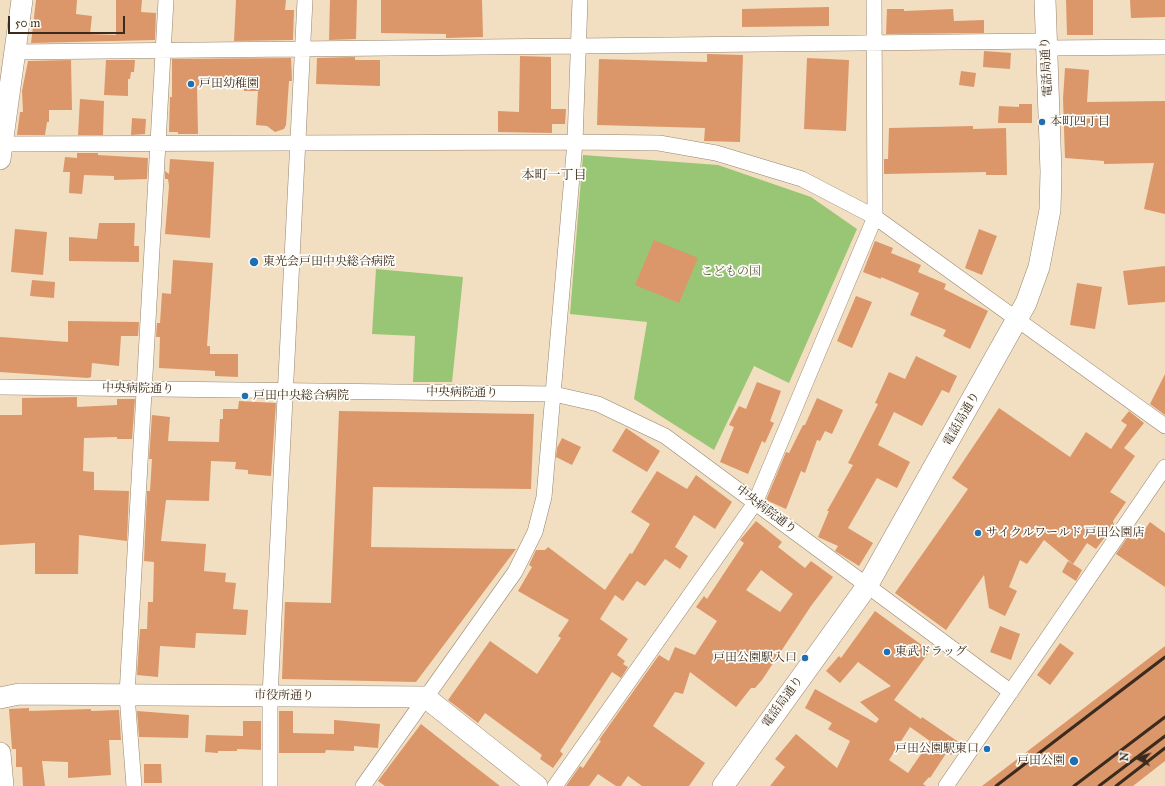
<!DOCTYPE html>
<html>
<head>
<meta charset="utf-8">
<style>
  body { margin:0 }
  #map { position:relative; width:1165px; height:786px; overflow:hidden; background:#f2dec1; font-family:"IM FELL Great Primer",serif }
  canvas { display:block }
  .north { position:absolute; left:1117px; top:738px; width:40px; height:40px; -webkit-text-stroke:3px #fdfcf7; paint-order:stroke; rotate:276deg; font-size:11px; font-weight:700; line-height:16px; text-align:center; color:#3b2a1e }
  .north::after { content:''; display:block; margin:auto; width:14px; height:18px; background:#3b2a1e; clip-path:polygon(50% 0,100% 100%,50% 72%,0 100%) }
  .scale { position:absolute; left:8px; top:16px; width:117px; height:18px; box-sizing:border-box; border:2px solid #3b2a1e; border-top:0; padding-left:5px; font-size:12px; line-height:14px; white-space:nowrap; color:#3b2a1e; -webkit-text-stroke:3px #fdfcf7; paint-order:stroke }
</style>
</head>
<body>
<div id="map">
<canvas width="1165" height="786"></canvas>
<div class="north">N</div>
<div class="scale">50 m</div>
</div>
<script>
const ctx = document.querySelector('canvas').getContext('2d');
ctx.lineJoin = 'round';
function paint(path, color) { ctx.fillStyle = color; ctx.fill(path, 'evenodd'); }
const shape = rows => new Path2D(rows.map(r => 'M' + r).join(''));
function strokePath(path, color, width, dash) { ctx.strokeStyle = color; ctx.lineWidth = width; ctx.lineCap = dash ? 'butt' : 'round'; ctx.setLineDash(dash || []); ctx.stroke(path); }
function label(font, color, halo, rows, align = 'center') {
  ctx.font = font + ' "IM FELL Great Primer","Noto Serif JP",serif'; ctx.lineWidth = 3.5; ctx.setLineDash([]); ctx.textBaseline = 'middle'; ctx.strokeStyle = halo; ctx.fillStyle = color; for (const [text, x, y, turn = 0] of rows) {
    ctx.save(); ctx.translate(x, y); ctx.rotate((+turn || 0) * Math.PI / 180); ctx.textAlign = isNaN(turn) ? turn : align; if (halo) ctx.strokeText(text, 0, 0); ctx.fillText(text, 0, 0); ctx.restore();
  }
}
paint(shape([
  [583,155,718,165,811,197,857,229,789,383,754,366,714,450,634,399,647,322,570,314],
  [376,269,463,277,452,382,413,382,415,336,372,334]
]), '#99c675');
paint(shape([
  [36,0,77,0,76,14,92,16,90,34,116,35,116,0,142,0,141,12,156,13,155,40,31,43],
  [236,0,286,0,285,10,294,10,293,40,234,41],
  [330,0,357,0,356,39,329,40],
  [381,0,482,0,483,37,446,38,446,34,381,33],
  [1066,0,1093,0,1093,35,1067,35],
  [1130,0,1165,0,1165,17,1131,18],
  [829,7,829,26,742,27,742,9],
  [887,9,904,9,904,11,953,9,954,21,984,20,984,33,886,34],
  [984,51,1011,53,1010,69,983,67],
  [707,54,743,55,740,142,704,141,705,128,597,125,599,59,707,62],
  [520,56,551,57,551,109,566,109,565,124,552,124,552,133,498,132,498,111,519,112],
  [355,57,355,60,380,60,380,86,316,84,317,58],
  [291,58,292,81,289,81,286,125,284,129,275,132,267,126,256,125,258,91,244,91,244,83,201,82,201,86,197,86,198,134,178,134,178,132,169,132,170,97,172,97,172,59],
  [807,58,849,60,846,131,804,129],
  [71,60,72,110,49,110,49,122,47,122,45,135,17,135,20,112,23,112,22,91,28,61],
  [106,60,135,60,134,72,131,72,130,79,128,79,128,96,104,95],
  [1065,68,1089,70,1087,102,1165,101,1165,214,1144,209,1154,163,1104,164,1104,161,1065,158,1063,99],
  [961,71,976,73,974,87,959,85],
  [80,99,104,101,103,135,78,135],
  [1019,104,1032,104,1032,123,998,123,999,106,1019,107],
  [132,118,146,119,145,134,131,135],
  [973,126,973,129,1006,128,1007,175,986,175,986,172,884,174,884,159,888,159,889,128],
  [77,153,98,153,98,155,148,158,147,179,114,180,114,176,84,175,82,194,69,193,70,172,63,172,65,157,77,158],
  [170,159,214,162,210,238,165,234,169,186,168,179,165,179,165,171,169,174],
  [99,223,135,223,134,246,139,246,139,262,69,261,69,237,97,239],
  [15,229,47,232,43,275,11,272],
  [979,229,997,236,982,275,965,268],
  [654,240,698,258,679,303,635,285],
  [875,241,893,248,891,253,921,265,918,272,946,284,944,289,988,311,970,349,943,336,946,330,910,315,919,293,881,277,881,279,863,272],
  [173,260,213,263,207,346,210,346,210,354,238,354,238,377,215,376,215,371,159,368,160,337,156,337,157,323,160,323,162,293,171,294],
  [1165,266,1165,302,1128,305,1123,271],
  [32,280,55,282,54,298,30,296],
  [1077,283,1102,287,1095,329,1070,325],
  [856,296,872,302,852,348,837,341],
  [68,321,139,322,138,336,121,336,119,366,92,363,91,377,88,378,0,372,0,337,68,342],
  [916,356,957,376,949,393,942,390,922,426,894,412,878,445,910,462,897,488,877,478,848,528,873,543,859,566,835,551,838,546,818,537,829,511,827,511,853,465,848,463,878,404,875,403,889,372,905,379],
  [1165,374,1165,415,1150,404],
  [757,382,781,391,770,421,774,423,765,443,762,441,748,474,720,462,734,427,729,425,739,406,746,409],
  [77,397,77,407,117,405,117,399,135,399,132,439,117,439,117,437,84,438,83,471,94,472,94,490,129,491,127,541,79,535,78,574,35,574,35,543,0,545,0,415,22,415,22,398],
  [817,398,843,410,832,434,825,431,820,441,817,440,805,473,801,471,786,509,766,500,786,452,789,453,803,425,805,425],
  [239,401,276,403,271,476,248,474,248,470,235,469,236,462,211,461,209,501,166,500,161,541,206,544,204,571,226,573,225,582,236,583,233,609,248,610,246,635,196,633,195,648,160,646,158,677,137,675,140,629,147,629,148,602,153,602,154,562,144,561,147,491,150,491,152,459,149,459,152,415,170,417,168,441,219,442,220,419,223,419,223,409,238,409],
  [999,408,1070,457,1086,432,1111,449,1127,425,1121,421,1129,411,1144,423,1124,448,1135,456,1110,492,1126,502,1113,521,1114,525,1096,549,1087,543,1073,564,1044,540,1027,564,1020,560,1009,587,1017,591,1005,616,989,608,984,575,946,630,895,593,968,489,952,478],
  [339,411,534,414,531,489,373,487,371,547,516,549,416,682,282,679,285,602,331,603],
  [626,428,660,451,647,472,612,451],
  [562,438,581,447,572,465,556,457,557,448],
  [657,471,687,489,696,475,732,502,715,529,694,515,675,547,688,556,680,569,665,559,645,586,637,581,623,601,615,595,600,619,628,639,617,655,625,661,623,664,628,667,621,678,612,672,560,751,563,754,553,768,540,759,542,755,485,713,478,723,448,700,490,641,537,674,561,638,558,636,569,620,518,591,532,567,529,565,536,550,545,550,548,547,605,590,630,553,632,554,650,524,631,512],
  [756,521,782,542,778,547,805,568,811,561,833,577,811,606,762,680,755,688,751,688,736,707,690,672,683,694,675,692,653,726,705,763,689,786,642,786,628,776,621,786,616,786,598,774,589,786,566,786,580,766,583,768,601,741,599,740,659,655,669,661,675,647,695,655,717,621,696,607,704,596,707,599,744,543,740,540],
  [761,570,793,594,780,612,746,590],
  [1150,522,1165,533,1165,587,1116,554,1129,535,1137,540],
  [1068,561,1082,570,1076,581,1062,572],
  [875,611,930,651,894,700,921,719,922,717,960,743,951,755,947,752,930,778,929,777,923,784,926,786,770,786,785,767,775,759,796,734,837,768,850,741,828,729,832,723,805,708,815,689,876,723,879,719,860,702,891,686,858,662,840,683,826,671,839,656,841,658],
  [910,727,930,741,908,773,889,760],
  [1000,626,1020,634,1011,660,990,652],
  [1060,643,1074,653,1050,685,1037,675],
  [1165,646,1165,761,1133,786,982,786],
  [29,708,29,711,91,709,91,711,119,710,121,740,109,740,111,775,68,778,68,762,42,761,45,786,23,786,22,767,16,767,16,749,12,749,9,709],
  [137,711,189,715,188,738,139,737],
  [279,711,293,711,293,733,334,734,334,720,380,724,378,748,354,746,354,751,326,750,325,753,279,753],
  [243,721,261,721,261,750,237,749,237,751,218,751,218,753,205,752,206,735,243,736],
  [421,724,469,762,500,786,385,786,378,781],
  [144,764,161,764,162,783,144,783]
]), '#db9769');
const street = shape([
  [1047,48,1165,47],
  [15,52,1046,41],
  [0,144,575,142,659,143,716,153,802,179,875,217,1165,426],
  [0,387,554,394,598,404,665,436,1011,692],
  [134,786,127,695,166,0],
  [270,786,270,696,305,0],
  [363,786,515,572,535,532,544,497,575,142,580,0],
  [555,786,755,503,875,217,874,0],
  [946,786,1165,467]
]);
const secondary = shape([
  [0,159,22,0],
  [0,698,19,694,425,697,537,786],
  [0,753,3,786],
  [723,786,867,586,1026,303,1039,267,1050,210,1051,172,1045,0]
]);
strokePath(street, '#968470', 16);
strokePath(secondary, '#968470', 22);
strokePath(street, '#fff', 15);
strokePath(secondary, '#fff', 21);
strokePath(shape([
  [996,786,1165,657],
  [1074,786,1165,717],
  [1099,786,1165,736],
  [1116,786,1165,748]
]), '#3b2a1e', 3);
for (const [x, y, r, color] of [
  [191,84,4,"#1f6fb2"],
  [1042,122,4,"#1f6fb2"],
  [254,262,5,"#1f6fb2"],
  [245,396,4,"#1f6fb2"],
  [978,533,4,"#1f6fb2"],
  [887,652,4,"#1f6fb2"],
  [805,658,4,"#1f6fb2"],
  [987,749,4,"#1f6fb2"],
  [1074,761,5,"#1f6fb2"]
]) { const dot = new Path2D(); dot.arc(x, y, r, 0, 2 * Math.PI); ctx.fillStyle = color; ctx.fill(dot); strokePath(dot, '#fdfcf7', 1.5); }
label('12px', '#3b2a1e', '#fdfcf7', [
  ["電話局通り",1047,67,-93],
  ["中央病院通り",138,389,1],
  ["中央病院通り",462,393,1],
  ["電話局通り",962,419,-60],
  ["中央病院通り",766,510,37],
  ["市役所通り",284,696,1],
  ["電話局通り",783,702,-54]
]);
label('12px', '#3b2a1e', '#fdfcf7', [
  ["戸田幼稚園",199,84],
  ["本町四丁目",1050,122],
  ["東光会戸田中央総合病院",263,262],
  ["戸田中央総合病院",253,396],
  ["サイクルワールド 戸田公園店",986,533],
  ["東武ドラッグ",895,652],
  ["戸田公園駅入口",797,658,"right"],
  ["戸田公園駅東口",979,749,"right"],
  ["戸田公園",1065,761,"right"]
], 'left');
label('12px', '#575938', '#fdfcf7', [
  ["こどもの国",731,272]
]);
label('13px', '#3b2a1e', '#fdfcf7', [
  ["本町一丁目",554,176]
]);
</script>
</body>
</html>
